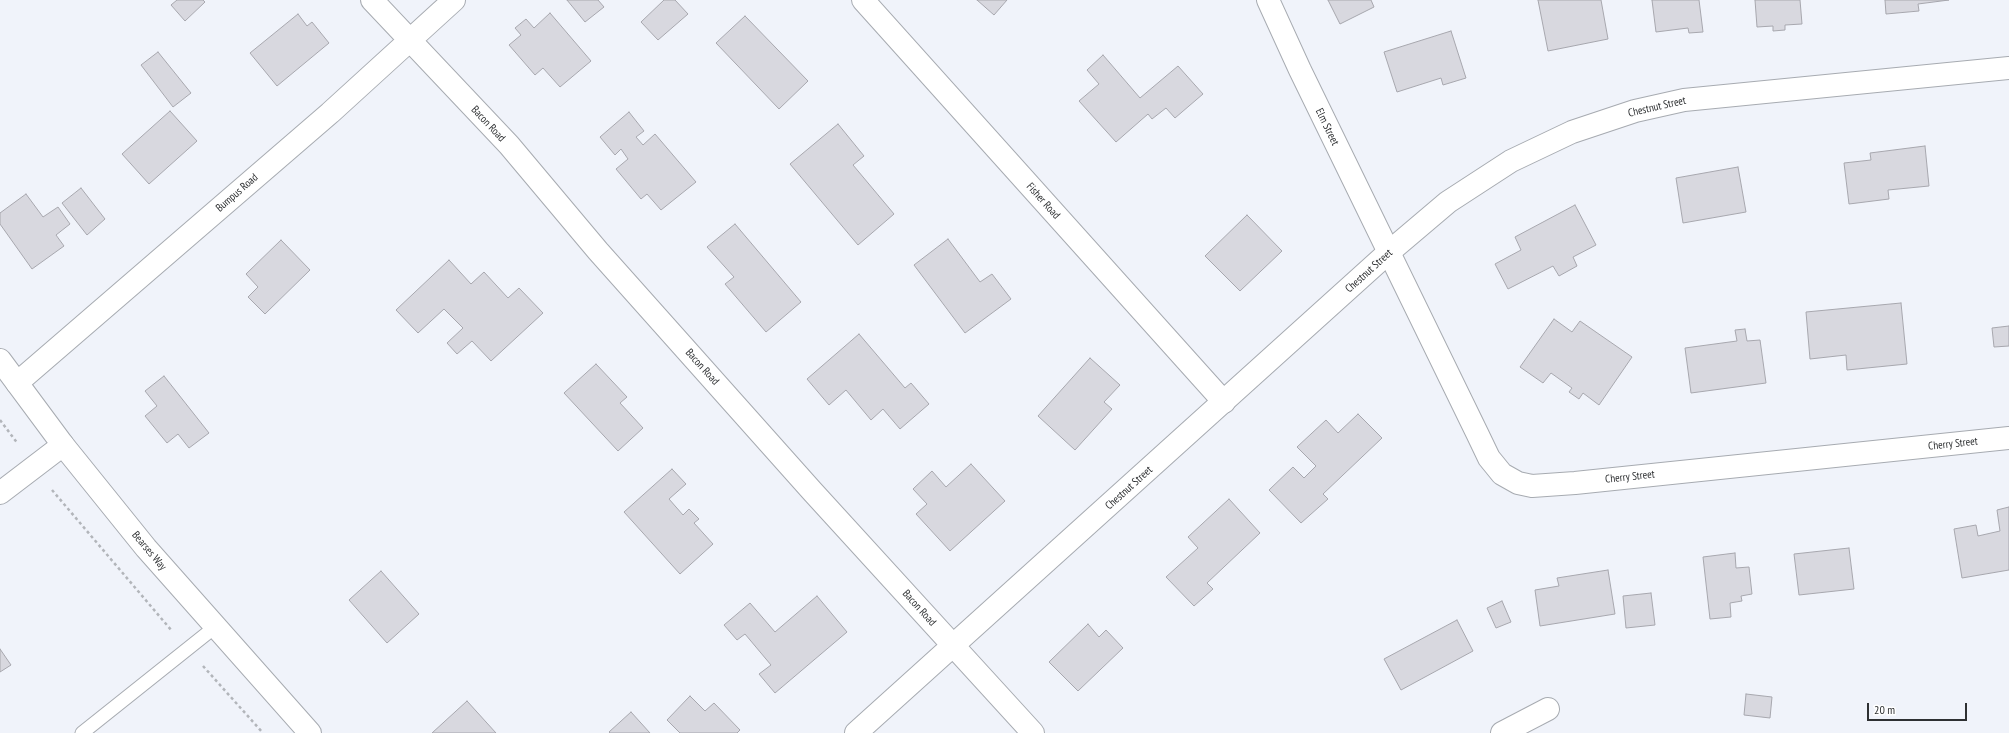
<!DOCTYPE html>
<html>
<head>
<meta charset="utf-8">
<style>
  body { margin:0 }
  #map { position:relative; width:2009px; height:733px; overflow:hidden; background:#f0f3fa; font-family:"PT Sans Narrow",sans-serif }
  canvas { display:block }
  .scale { position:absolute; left:1867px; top:703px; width:100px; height:18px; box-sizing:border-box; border:2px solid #2e3032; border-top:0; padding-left:5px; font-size:12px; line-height:14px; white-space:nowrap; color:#2e3032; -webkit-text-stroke:3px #fff; paint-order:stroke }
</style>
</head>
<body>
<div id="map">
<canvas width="2009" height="733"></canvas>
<div class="scale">20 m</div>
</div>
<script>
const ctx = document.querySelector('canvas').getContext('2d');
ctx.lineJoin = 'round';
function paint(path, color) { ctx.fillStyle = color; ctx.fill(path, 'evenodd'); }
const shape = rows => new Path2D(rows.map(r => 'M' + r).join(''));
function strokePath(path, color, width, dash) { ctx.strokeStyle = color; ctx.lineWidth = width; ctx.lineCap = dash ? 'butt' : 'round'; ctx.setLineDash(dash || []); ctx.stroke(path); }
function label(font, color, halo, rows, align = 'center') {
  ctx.font = font + ' "PT Sans Narrow",sans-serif'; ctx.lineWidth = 3; ctx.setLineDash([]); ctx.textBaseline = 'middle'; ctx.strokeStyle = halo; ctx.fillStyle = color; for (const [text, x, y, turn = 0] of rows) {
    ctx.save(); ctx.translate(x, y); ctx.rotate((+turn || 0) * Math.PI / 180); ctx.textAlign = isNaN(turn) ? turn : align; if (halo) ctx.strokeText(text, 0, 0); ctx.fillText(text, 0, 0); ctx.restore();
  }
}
const building = shape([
  [177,0,203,0,205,2,185,21,171,5,177,0],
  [567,0,598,0,604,7,585,22,567,0],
  [664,0,675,0,688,14,658,40,641,22,664,0],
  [977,0,1007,0,994,15,977,0],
  [1328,0,1371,0,1374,7,1340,24,1328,0],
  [1538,0,1601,0,1608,39,1548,51,1538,0],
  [1652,0,1699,0,1703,32,1689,33,1688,28,1656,32,1652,0],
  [1755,0,1800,0,1802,24,1785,25,1785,30,1773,31,1773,26,1757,27,1755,0],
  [1885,0,1949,0,1918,4,1919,11,1886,14,1885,0],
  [550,13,591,61,560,87,543,68,535,75,509,45,521,35,515,28,526,19,534,28,550,13],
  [298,14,307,26,312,22,329,43,277,86,250,53,298,14],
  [745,16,808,81,779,109,716,43,745,16],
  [1451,31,1466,78,1443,85,1441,78,1397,92,1384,52,1451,31],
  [158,52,191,93,173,107,141,65,158,52],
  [1103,55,1140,98,1178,66,1203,94,1175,118,1166,108,1152,119,1148,114,1116,142,1079,101,1099,84,1087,70,1103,55],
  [170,111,197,141,149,184,122,154,170,111],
  [629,112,644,131,636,137,643,145,655,134,696,182,661,210,647,194,641,199,616,169,628,159,621,149,615,155,600,137,629,112],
  [838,124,864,156,853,165,894,214,858,245,790,164,838,124],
  [1925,146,1929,186,1888,190,1889,199,1849,204,1844,163,1871,160,1870,153,1925,146],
  [1738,167,1746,212,1683,223,1676,178,1738,167],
  [81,188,105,219,87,235,62,203,81,188],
  [26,194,43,217,58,207,70,224,56,235,64,246,32,269,0,224,0,213,26,194],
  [1575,205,1596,245,1573,257,1577,266,1559,276,1553,266,1508,289,1495,264,1521,250,1515,237,1575,205],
  [1247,215,1282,251,1240,291,1205,256,1247,215],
  [735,224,801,302,766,332,725,284,734,277,707,247,735,224],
  [948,239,980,282,992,274,1011,299,965,333,914,265,948,239],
  [281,240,310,270,265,314,248,297,258,287,246,274,281,240],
  [449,260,471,284,484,272,508,298,519,288,543,313,491,361,472,341,457,354,447,343,463,328,444,309,418,333,396,310,449,260],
  [1901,303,1907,364,1847,370,1846,355,1810,359,1806,312,1901,303],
  [1554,319,1572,332,1580,321,1632,357,1599,405,1583,393,1579,399,1569,392,1572,388,1551,373,1543,383,1520,367,1554,319],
  [2009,326,2009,346,1994,347,1992,328,2009,326],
  [1745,329,1747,341,1760,340,1766,383,1691,393,1685,348,1737,341,1735,330,1745,329],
  [859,334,905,388,911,383,929,404,900,429,883,409,871,420,846,390,829,405,807,379,859,334],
  [1090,358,1120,385,1104,402,1112,409,1075,450,1038,416,1090,358],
  [596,364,627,397,620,403,643,428,618,451,564,393,596,364],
  [164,376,209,433,189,448,178,434,167,443,145,416,157,406,145,391,164,376],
  [1358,414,1382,438,1323,494,1328,499,1301,523,1269,490,1293,467,1304,478,1316,466,1297,447,1326,420,1338,433,1358,414],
  [971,464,1005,501,950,551,916,514,927,504,913,489,932,471,946,487,971,464],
  [672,469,686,484,669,499,683,515,689,509,699,519,694,523,713,544,680,574,624,512,672,469],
  [1229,499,1260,533,1207,583,1213,589,1194,606,1166,577,1198,548,1188,537,1229,499],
  [2009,507,2009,570,1962,578,1954,529,1976,525,1978,536,2000,531,1997,510,2009,507],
  [1849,548,1854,589,1799,595,1794,554,1849,548],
  [1735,553,1736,568,1749,567,1752,594,1741,596,1742,601,1730,603,1731,617,1710,619,1703,557,1735,553],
  [1608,570,1615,614,1540,626,1535,590,1559,586,1557,578,1608,570],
  [381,571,419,614,387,643,349,600,381,571],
  [1651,593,1655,625,1626,628,1623,596,1651,593],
  [817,596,847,632,775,693,759,674,771,665,745,634,737,640,724,625,750,603,775,632,817,596],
  [1502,601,1511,622,1496,628,1487,608,1502,601],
  [1457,620,1473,651,1401,690,1384,659,1457,620],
  [1088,624,1099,637,1106,630,1123,648,1078,691,1049,662,1088,624],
  [0,649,11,665,0,672,0,649],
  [1746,694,1772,697,1770,718,1744,715,1746,694],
  [690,696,705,711,714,703,740,730,737,733,680,733,667,720,690,696],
  [467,701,496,733,432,733,467,701],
  [631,712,650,733,610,733,609,732,631,712]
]);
paint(building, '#d8d8df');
strokePath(building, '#a7a7ae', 1);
const lane = shape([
  [82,733,215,627]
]);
const street = shape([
  [372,0,509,145,598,251,812,491,1033,733],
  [863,0,1224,402],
  [1268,0,1300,70,1477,433,1489,458,1502,474,1518,483,1532,486,1575,483,2009,438],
  [17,383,330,113,454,0],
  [0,493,63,445],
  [1502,733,1548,709]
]);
const secondary = shape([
  [0,360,63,445,146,548,310,733],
  [856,733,1389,252,1448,202,1511,161,1572,132,1635,111,1684,100,2009,68]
]);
strokePath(lane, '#a7abb1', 15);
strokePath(street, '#a7abb1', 24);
strokePath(secondary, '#a7abb1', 24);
strokePath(shape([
  [0,420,18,444],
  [52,490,172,631],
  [203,666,263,733]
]), '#b2b5ba', 2.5, [3, 3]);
strokePath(lane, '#fff', 13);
strokePath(street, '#fff', 22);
strokePath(secondary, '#fff', 22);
label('11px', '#2e3032', '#fff', [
  ["Chestnut Street",1657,107,-13],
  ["Bacon Road",488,124,47],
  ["Elm Street",1327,127,64],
  ["Bumpus Road",237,193,-41],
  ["Fisher Road",1043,201,48],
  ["Chestnut Street",1369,271,-42],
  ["Bacon Road",702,367,48],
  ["Cherry Street",1953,444,-6],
  ["Cherry Street",1630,477,-6],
  ["Chestnut Street",1129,488,-42],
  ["Bearses Way",149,551,50],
  ["Bacon Road",919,608,48]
]);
</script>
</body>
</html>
